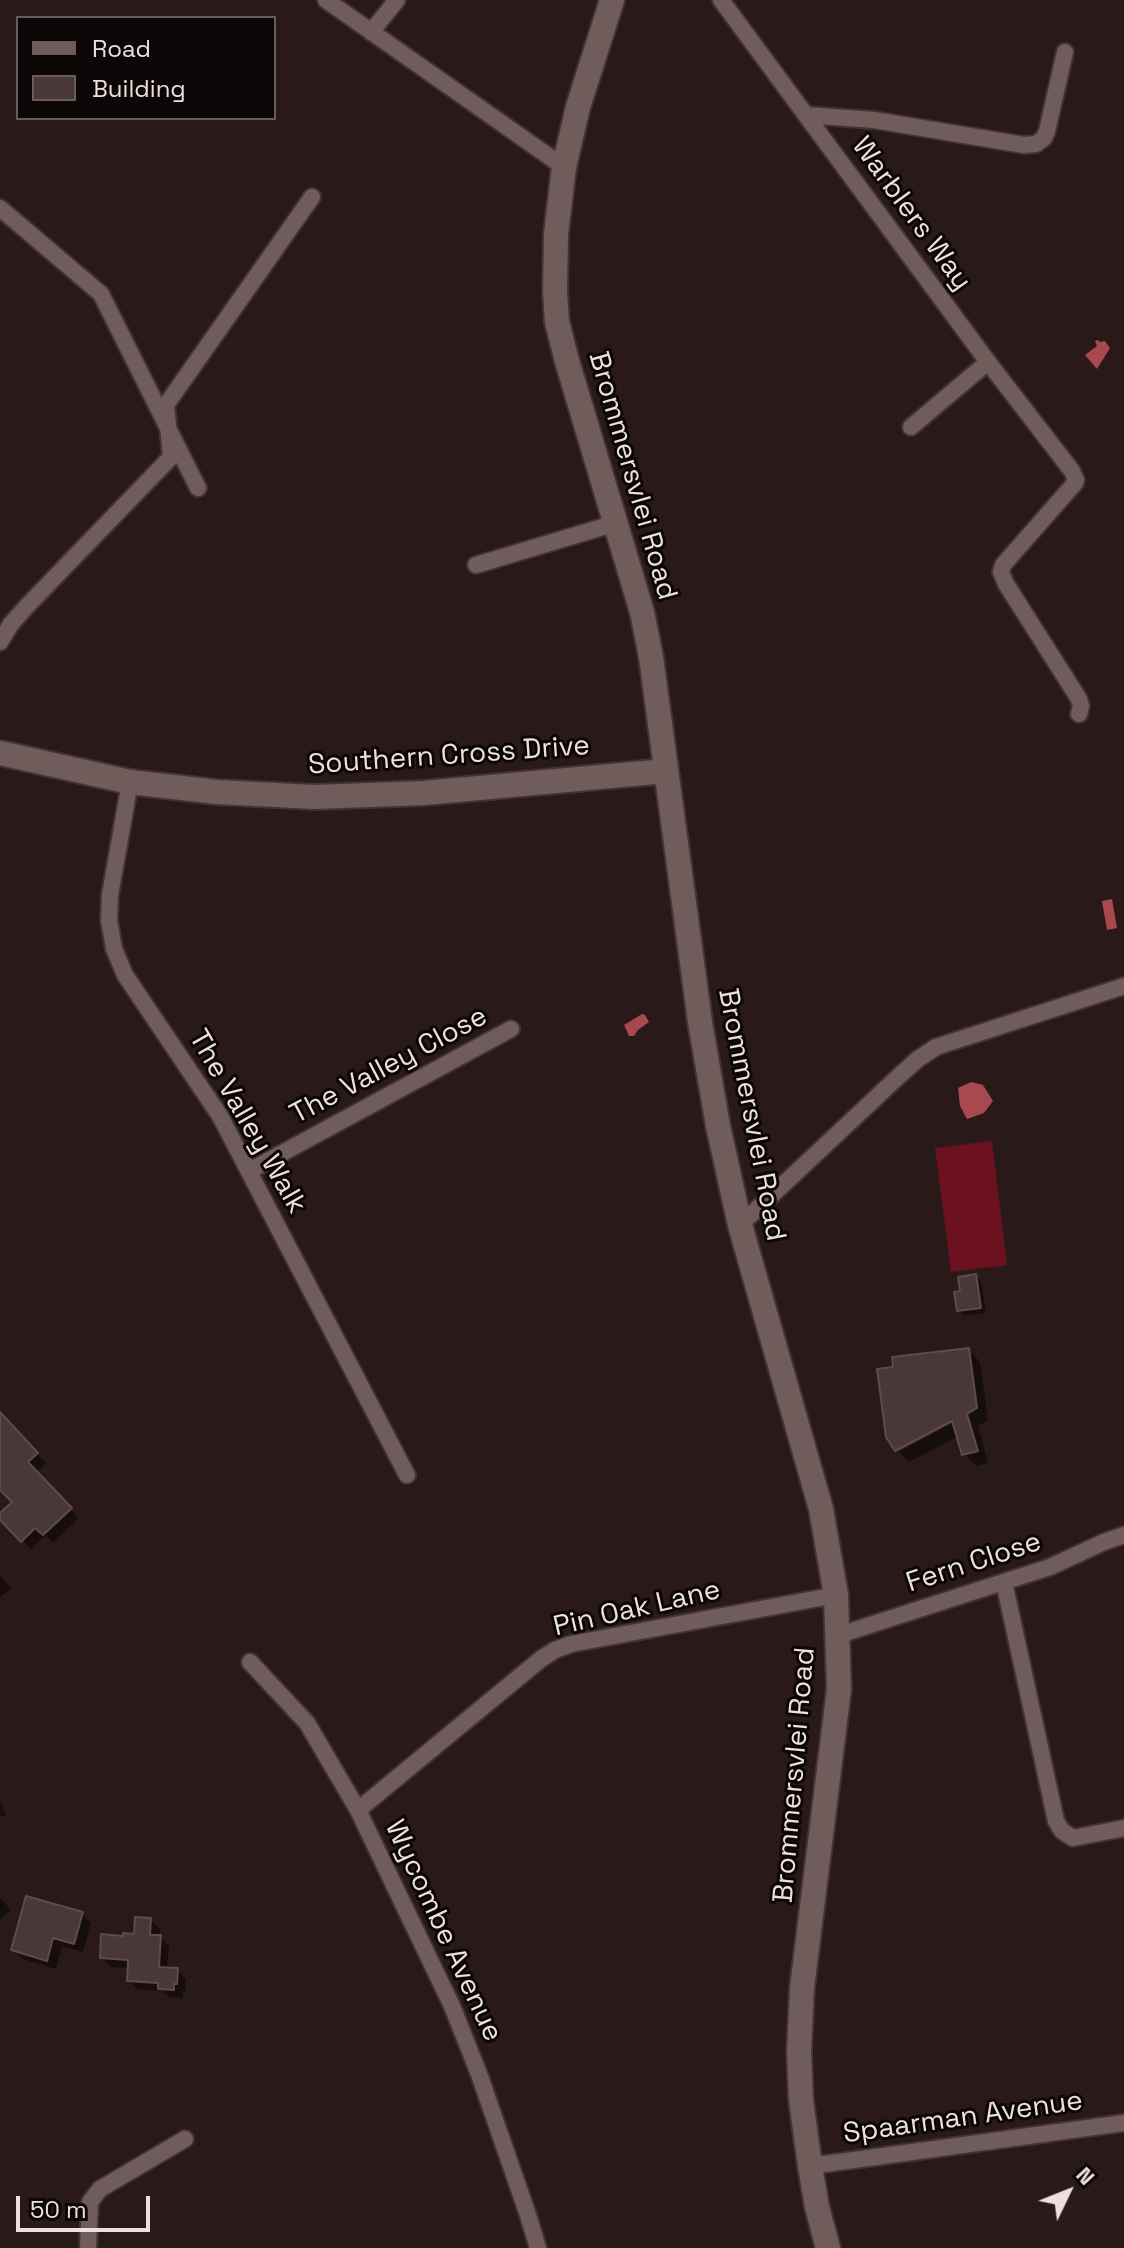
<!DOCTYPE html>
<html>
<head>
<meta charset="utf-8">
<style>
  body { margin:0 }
  #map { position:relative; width:1124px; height:2248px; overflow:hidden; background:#2a1919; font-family:"Space Grotesk",sans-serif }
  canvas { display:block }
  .legend { position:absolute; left:16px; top:16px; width:260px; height:104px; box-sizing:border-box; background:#0d0606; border:2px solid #665d5d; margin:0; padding:10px 14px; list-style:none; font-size:24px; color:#ece0e0 }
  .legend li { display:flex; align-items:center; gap:16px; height:40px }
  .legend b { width:40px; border:2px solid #665d5d }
  .north { position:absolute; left:1028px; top:2152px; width:80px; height:80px; -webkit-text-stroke:6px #0d0606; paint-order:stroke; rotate:47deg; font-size:22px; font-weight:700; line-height:32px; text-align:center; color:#ece0e0 }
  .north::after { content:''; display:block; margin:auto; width:28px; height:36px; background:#ece0e0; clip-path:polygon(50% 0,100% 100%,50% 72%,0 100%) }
  .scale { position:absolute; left:16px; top:2196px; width:134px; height:36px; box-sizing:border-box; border:4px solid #ece0e0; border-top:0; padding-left:10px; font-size:24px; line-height:28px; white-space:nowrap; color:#ece0e0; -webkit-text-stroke:6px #0d0606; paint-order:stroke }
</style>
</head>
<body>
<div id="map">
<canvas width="1124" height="2248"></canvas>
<ul class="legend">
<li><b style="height:10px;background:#715c5c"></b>Road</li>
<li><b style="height:22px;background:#4a3737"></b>Building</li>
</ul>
<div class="north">N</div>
<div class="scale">50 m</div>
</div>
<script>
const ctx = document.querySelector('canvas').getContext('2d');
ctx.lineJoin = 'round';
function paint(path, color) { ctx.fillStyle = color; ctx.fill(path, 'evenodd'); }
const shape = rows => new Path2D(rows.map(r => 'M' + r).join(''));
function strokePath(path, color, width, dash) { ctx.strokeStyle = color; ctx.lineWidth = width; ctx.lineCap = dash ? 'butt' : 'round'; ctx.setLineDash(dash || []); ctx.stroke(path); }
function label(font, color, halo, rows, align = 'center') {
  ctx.font = font + ' "Space Grotesk",sans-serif'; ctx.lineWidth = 6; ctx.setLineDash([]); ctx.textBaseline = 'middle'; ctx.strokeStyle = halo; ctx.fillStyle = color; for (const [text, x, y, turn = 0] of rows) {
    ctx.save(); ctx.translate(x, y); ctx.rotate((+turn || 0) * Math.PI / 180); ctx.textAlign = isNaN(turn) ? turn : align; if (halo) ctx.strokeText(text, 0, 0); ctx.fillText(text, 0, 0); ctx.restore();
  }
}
paint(shape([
  [992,1141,1007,1265,951,1272,935,1148]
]), '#6c1120');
paint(shape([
  [1098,340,1100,342,1105,341,1110,348,1097,369,1085,355,1097,346,1095,341],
  [1112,899,1117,928,1107,930,1102,901],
  [642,1014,645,1015,649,1022,638,1030,634,1036,629,1036,624,1025],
  [971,1082,983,1085,993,1101,984,1113,967,1119,960,1106,958,1088]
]), '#a7494f');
paint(shape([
  [976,1276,981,1282,986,1313,965,1316,959,1310,963,1293],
  [969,1350,980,1362,988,1420,978,1426,988,1463,976,1466,964,1454,959,1436,909,1462,899,1452,962,1418,960,1415,897,1448,897,1450,888,1436],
  [0,1414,46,1463,36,1473,79,1518,53,1543,46,1535,31,1549,0,1517,14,1502,0,1487],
  [0,1574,11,1589,0,1597],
  [0,1801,6,1815,0,1817],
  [0,1898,11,1910,0,1920],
  [82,1914,91,1923,83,1952,62,1946,56,1969,23,1959,13,1950],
  [150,1920,160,1929,159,1937,169,1946,167,1969,177,1970,186,1979,185,1992,183,1992,183,1998,169,1997,162,1991,138,1989,129,1980,130,1968,111,1967,102,1957,135,1936]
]), '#0007');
const building = shape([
  [976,1274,981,1308,957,1311,954,1292,960,1291,958,1277,976,1274],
  [969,1348,977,1408,967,1414,978,1451,962,1455,952,1421,895,1451,886,1437,877,1369,893,1367,892,1357,969,1348],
  [0,1412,38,1453,28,1462,72,1508,43,1535,35,1528,21,1542,0,1520,0,1513,12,1502,0,1490,0,1412],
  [26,1896,83,1912,74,1944,53,1938,47,1961,11,1950,26,1896],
  [135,1917,151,1918,150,1935,161,1935,159,1967,178,1968,177,1984,174,1984,174,1990,158,1989,158,1983,127,1981,128,1960,100,1958,101,1934,123,1936,123,1933,134,1934,135,1917]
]);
paint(building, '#4a3737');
strokePath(building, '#5f4b4b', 2);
const street = shape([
  [326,0,564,167],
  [721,0,988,362,1072,471,1076,480,1075,483,1003,565,1001,572,1006,584,1079,699,1081,706,1079,714],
  [371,32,397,0],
  [806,115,874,120,1024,145,1036,144,1044,138,1047,131,1065,52],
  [0,208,101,294,198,488],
  [911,427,988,362],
  [476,565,616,523],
  [0,642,11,624,27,606,171,457,166,405,312,197],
  [130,782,110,895,109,920,114,949,125,975,220,1116,407,1475],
  [249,1171,511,1029],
  [740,1225,899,1076,918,1059,936,1047,1124,986],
  [1004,1582,1056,1821,1062,1831,1073,1838,1124,1828],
  [839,1635,1050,1567,1104,1542,1124,1535],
  [250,1662,307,1723,358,1810,452,2006,479,2074,527,2212,538,2248],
  [358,1810,541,1659,555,1650,571,1644,836,1595],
  [810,2166,1124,2123],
  [88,2248,90,2202,100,2189,185,2139]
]);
const secondary = shape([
  [612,0,578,107,564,167,556,234,555,291,557,322,567,361,642,612,651,657,700,1022,718,1126,740,1225,821,1509,836,1595,839,1689,802,1988,799,2052,801,2100,810,2166,817,2207,828,2248],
  [0,753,130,782,217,792,314,797,424,793,666,771]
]);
strokePath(street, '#413435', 20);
strokePath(secondary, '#413435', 28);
strokePath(street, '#715c5c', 16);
strokePath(secondary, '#715c5c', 24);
label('28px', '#ece0e0', '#0d0606', [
  ["Warblers Way",911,214,54],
  ["Brommersvlei Road",632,476,74],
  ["Southern Cross Drive",449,756,-4],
  ["The Valley Close",389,1066,-28],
  ["Brommersvlei Road",751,1115,79],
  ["The Valley Walk",247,1122,60],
  ["Fern Close",974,1563,-18],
  ["Pin Oak Lane",637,1609,-13],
  ["Brommersvlei Road",795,1775,-85],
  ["Wycombe Avenue",443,1931,65],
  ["Spaarman Avenue",963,2118,-8]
]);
</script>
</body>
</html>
